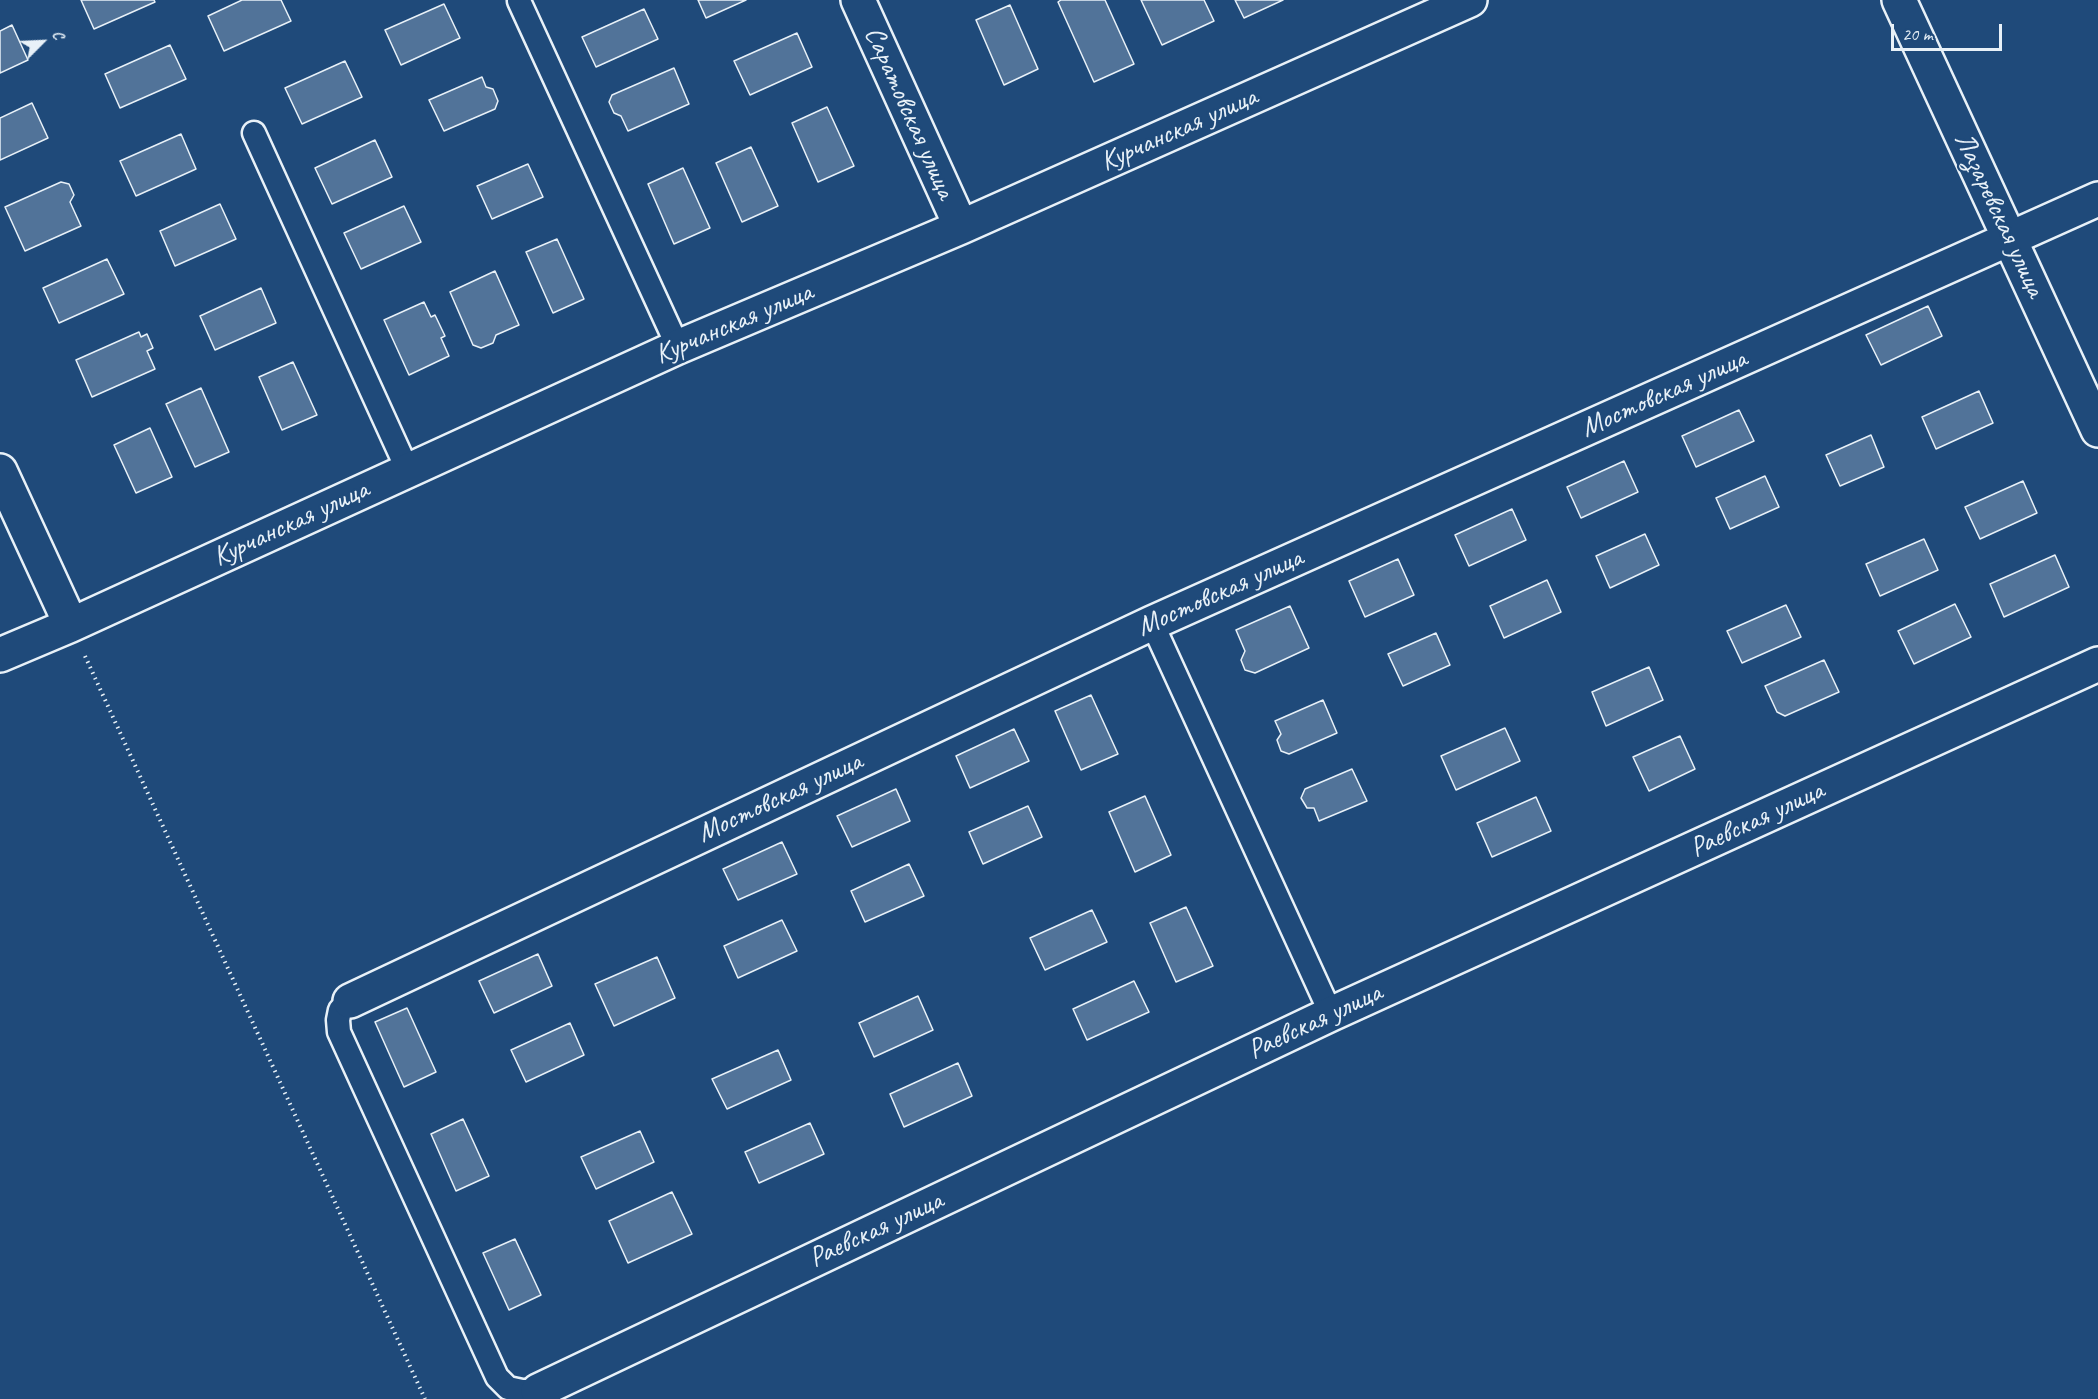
<!DOCTYPE html>
<html>
<head>
<meta charset="utf-8">
<style>
  body { margin:0 }
  #map { position:relative; width:2098px; height:1399px; overflow:hidden; background:#1f4a7a; font-family:Caveat,sans-serif }
  canvas { display:block }
  .north { position:absolute; left:12px; top:12px; width:60px; height:60px; -webkit-text-stroke:4px #1f4a7a; paint-order:stroke; rotate:66deg; font-size:16px; font-weight:700; line-height:24px; text-align:center; color:#e8f1f8 }
  .north::after { content:''; display:block; margin:auto; width:21px; height:27px; background:#e8f1f8; clip-path:polygon(50% 0,100% 100%,50% 72%,0 100%) }
  .scale { position:absolute; left:1891px; top:24px; width:111px; height:27px; box-sizing:border-box; border:3px solid #e8f1f8; border-top:0; padding-left:8px; font-size:18px; line-height:21px; white-space:nowrap; color:#e8f1f8; -webkit-text-stroke:4px #1f4a7a; paint-order:stroke }
</style>
</head>
<body>
<div id="map">
<canvas width="2098" height="1399"></canvas>
<div class="north">С</div>
<div class="scale">20 m</div>
</div>
<script>
const ctx = document.querySelector('canvas').getContext('2d');
ctx.lineJoin = 'round';
function paint(path, color) { ctx.fillStyle = color; ctx.fill(path, 'evenodd'); }
const shape = rows => new Path2D(rows.map(r => 'M' + r).join(''));
function strokePath(path, color, width, dash) { ctx.strokeStyle = color; ctx.lineWidth = width; ctx.lineCap = dash ? 'butt' : 'round'; ctx.setLineDash(dash || []); ctx.stroke(path); }
function label(font, color, halo, rows, align = 'center') {
  ctx.font = font + ' Caveat,sans-serif'; ctx.lineWidth = 4.5; ctx.setLineDash([]); ctx.textBaseline = 'middle'; ctx.strokeStyle = halo; ctx.fillStyle = color; for (const [text, x, y, turn = 0] of rows) {
    ctx.save(); ctx.translate(x, y); ctx.rotate((+turn || 0) * Math.PI / 180); ctx.textAlign = isNaN(turn) ? turn : align; if (halo) ctx.strokeText(text, 0, 0); ctx.fillText(text, 0, 0); ctx.restore();
  }
}
const building = shape([
  [81,0,154,0,155,2,94,29,81,0],
  [242,0,281,0,291,21,224,51,208,16,242,0],
  [698,0,746,0,706,18,698,0],
  [1061,0,1105,0,1134,64,1094,82,1058,2,1061,0],
  [1141,0,1204,0,1214,21,1162,45,1141,0],
  [1235,0,1283,0,1244,18,1235,0],
  [444,4,460,38,401,65,385,30,444,4],
  [1010,5,1038,69,1004,85,976,20,1010,5],
  [644,9,658,39,596,67,582,37,644,9],
  [12,25,28,60,0,73,0,31,12,25],
  [797,33,812,67,750,95,734,61,797,33],
  [170,45,186,79,120,108,105,74,170,45],
  [345,61,362,97,302,124,285,88,345,61],
  [674,68,689,104,628,131,621,116,614,113,609,102,612,95,674,68],
  [482,77,486,87,493,89,498,101,495,109,444,131,429,100,482,77],
  [32,103,48,138,0,160,0,118,32,103],
  [827,107,854,166,818,182,792,123,827,107],
  [181,134,196,169,136,196,120,161,181,134],
  [375,140,392,177,332,204,315,168,375,140],
  [751,147,778,206,742,222,716,163,751,147],
  [528,164,543,197,492,219,477,186,528,164],
  [683,168,710,228,674,244,648,184,683,168],
  [61,182,69,184,74,195,70,202,81,226,25,251,5,207,61,182],
  [220,204,236,239,175,266,160,231,220,204],
  [404,206,421,242,361,269,344,233,404,206],
  [557,239,584,299,553,313,526,252,557,239],
  [107,259,124,294,59,323,43,288,107,259],
  [495,271,519,325,496,335,493,343,481,348,473,345,450,292,495,271],
  [261,288,276,323,215,350,200,316,261,288],
  [424,302,431,317,435,315,445,336,441,338,449,356,409,375,384,320,424,302],
  [1928,306,1942,336,1881,365,1866,335,1928,306],
  [139,332,141,337,147,334,153,348,147,351,155,369,92,397,76,360,139,332],
  [293,362,317,415,282,430,259,377,293,362],
  [201,388,229,452,195,467,166,404,201,388],
  [1979,391,1993,423,1936,449,1922,417,1979,391],
  [1739,410,1754,441,1696,467,1682,436,1739,410],
  [150,428,172,477,136,493,114,445,150,428],
  [1871,435,1884,467,1840,486,1826,455,1871,435],
  [1624,461,1638,492,1581,518,1567,487,1624,461],
  [1765,476,1779,507,1730,529,1716,498,1765,476],
  [2023,481,2037,513,1980,539,1965,507,2023,481],
  [1512,509,1526,540,1469,566,1455,535,1512,509],
  [1645,534,1659,565,1610,588,1596,556,1645,534],
  [1924,539,1938,570,1880,596,1866,564,1924,539],
  [2055,555,2069,587,2004,617,1990,584,2055,555],
  [1398,559,1414,595,1365,617,1349,581,1398,559],
  [1547,580,1561,612,1504,638,1490,606,1547,580],
  [1955,604,1971,637,1914,664,1898,631,1955,604],
  [1786,605,1801,637,1742,663,1727,631,1786,605],
  [1290,606,1309,648,1255,673,1245,670,1241,660,1245,651,1236,630,1290,606],
  [1436,633,1450,665,1403,686,1388,654,1436,633],
  [1824,660,1839,692,1785,716,1777,712,1765,686,1824,660],
  [1649,667,1663,700,1606,726,1592,692,1649,667],
  [1091,695,1118,754,1081,770,1055,711,1091,695],
  [1323,700,1337,733,1289,754,1281,751,1277,740,1281,734,1275,721,1323,700],
  [1505,728,1520,761,1456,790,1441,756,1505,728],
  [1014,729,1029,761,970,788,956,756,1014,729],
  [1680,736,1695,769,1649,791,1633,757,1680,736],
  [1352,769,1367,801,1319,821,1314,808,1307,808,1301,798,1305,789,1352,769],
  [896,789,910,821,852,847,837,816,896,789],
  [1145,796,1171,855,1135,872,1109,812,1145,796],
  [1536,797,1551,831,1492,857,1477,823,1536,797],
  [1028,806,1042,837,983,864,969,832,1028,806],
  [782,842,797,874,738,900,723,869,782,842],
  [909,864,924,896,865,922,851,891,909,864],
  [1186,907,1213,966,1176,982,1150,923,1186,907],
  [1092,910,1107,942,1045,970,1030,938,1092,910],
  [782,920,797,951,738,978,724,946,782,920],
  [538,954,552,986,494,1013,479,981,538,954],
  [657,957,675,998,614,1026,595,984,657,957],
  [1134,981,1149,1012,1087,1040,1073,1009,1134,981],
  [918,996,933,1030,874,1057,859,1023,918,996],
  [407,1008,436,1072,404,1087,375,1022,407,1008],
  [570,1023,584,1055,526,1082,511,1050,570,1023],
  [778,1050,791,1080,727,1109,712,1079,778,1050],
  [958,1063,972,1096,904,1127,890,1094,958,1063],
  [463,1119,489,1176,456,1191,431,1134,463,1119],
  [810,1123,824,1154,759,1183,745,1152,810,1123],
  [640,1131,654,1162,596,1189,581,1157,640,1131],
  [672,1192,692,1234,628,1263,609,1221,672,1192],
  [515,1239,541,1295,509,1310,483,1253,515,1239]
]);
paint(building, '#517399');
strokePath(building, '#e8f1f8', 1.5);
const lane = shape([
  [519,1,678,347],
  [254,133,408,471],
  [1152,623,1331,1014],
  [350,1001,340,1010,338,1020,339,1032,497,1377,508,1388,522,1391,538,1391]
]);
const street = shape([
  [858,0,961,227],
  [1899,0,2098,430],
  [0,471,71,625],
  [0,655,71,625,678,347,961,227,1470,0],
  [350,1001,1152,623,2098,199],
  [538,1391,1331,1014,2098,664]
]);
strokePath(lane, '#e8f1f8', 27);
strokePath(street, '#e8f1f8', 38);
strokePath(shape([
  [85,656,425,1399]
]), '#e8f1f8', 4, [1.5, 4.5]);
strokePath(lane, '#1f4a7a', 22);
strokePath(street, '#1f4a7a', 33);
label('28px', '#e8f1f8', '#1f4a7a', [
  ["Саратовская улица",909,113,66],
  ["Курчанская улица",1179,130,-24],
  ["Лазаревская улица",1999,215,65],
  ["Курчанская улица",734,324,-23],
  ["Мостовская улица",1664,394,-24],
  ["Курчанская улица",291,524,-25],
  ["Мостовская улица",1220,593,-24],
  ["Мостовская улица",780,798,-25],
  ["Раевская улица",1757,820,-25],
  ["Раевская улица",1315,1022,-25],
  ["Раевская улица",876,1230,-25]
]);
</script>
</body>
</html>
